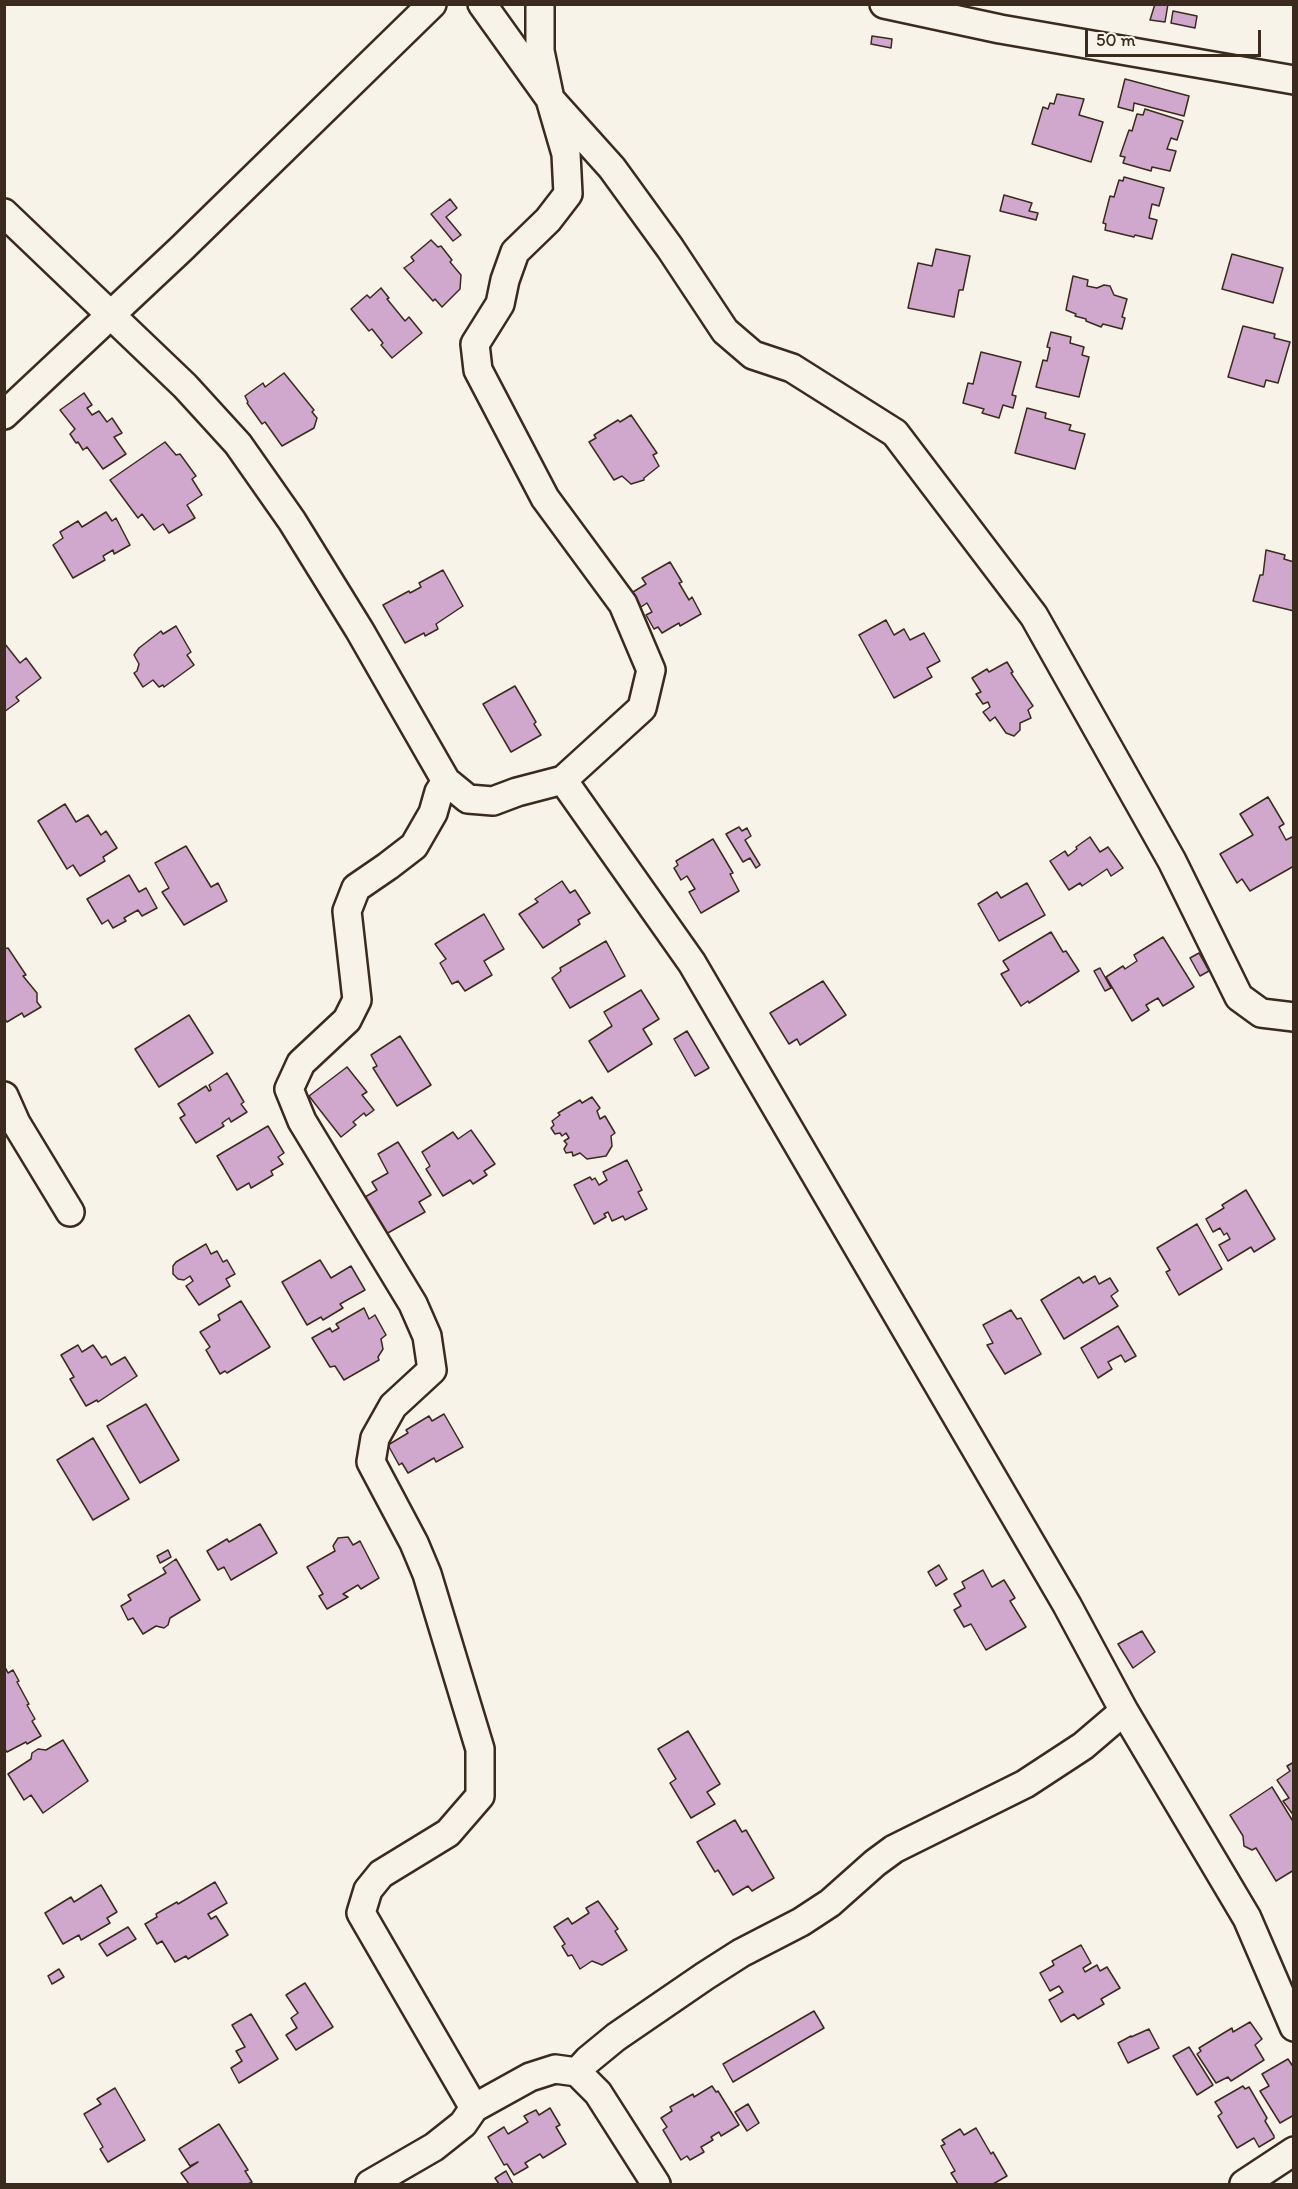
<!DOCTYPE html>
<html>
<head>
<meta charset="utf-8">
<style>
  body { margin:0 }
  #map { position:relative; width:1298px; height:2189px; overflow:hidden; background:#f7f3e8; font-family:Itim,sans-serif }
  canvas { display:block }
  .frame { position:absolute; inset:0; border:6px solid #3b2a1e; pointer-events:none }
  .scale { position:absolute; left:1085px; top:30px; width:176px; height:27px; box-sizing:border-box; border:3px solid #3b2a1e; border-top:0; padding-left:8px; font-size:18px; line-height:21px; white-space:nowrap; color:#3b2a1e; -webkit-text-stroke:4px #f7f3e8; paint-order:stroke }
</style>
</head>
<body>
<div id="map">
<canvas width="1298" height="2189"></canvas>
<div class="frame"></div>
<div class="scale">50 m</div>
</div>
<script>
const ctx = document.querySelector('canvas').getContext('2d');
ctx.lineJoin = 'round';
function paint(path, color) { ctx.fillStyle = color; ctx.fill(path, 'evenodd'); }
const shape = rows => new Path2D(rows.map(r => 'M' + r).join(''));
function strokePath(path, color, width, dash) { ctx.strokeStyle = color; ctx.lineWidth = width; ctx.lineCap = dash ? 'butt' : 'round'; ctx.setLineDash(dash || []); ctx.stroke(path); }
const building = shape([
  [1155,4,1168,4,1165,22,1150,20,1155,4],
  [1173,11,1197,16,1195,28,1171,23,1173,11],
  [872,36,892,39,891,48,871,44,872,36],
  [1125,79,1189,96,1184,116,1134,103,1133,111,1118,107,1125,79],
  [1057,94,1084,99,1079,115,1103,122,1091,162,1032,144,1043,107,1048,109,1050,103,1054,104,1057,94],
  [1145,109,1183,121,1177,140,1171,138,1167,149,1176,151,1170,171,1152,167,1151,171,1123,163,1125,157,1120,156,1129,130,1132,131,1137,114,1143,115,1145,109],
  [1124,177,1164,188,1159,206,1152,204,1149,218,1157,220,1152,239,1135,235,1134,237,1105,230,1106,224,1103,223,1110,196,1114,197,1119,180,1123,181,1124,177],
  [1004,195,1032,203,1029,211,1038,213,1036,220,1000,211,1004,195],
  [450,199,457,208,446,217,461,235,453,241,431,214,450,199],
  [431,240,438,247,441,246,452,260,450,262,461,275,460,289,442,307,435,299,433,301,404,268,414,261,411,257,431,240],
  [936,249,970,256,963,290,959,290,954,317,908,308,918,263,932,266,936,249],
  [1232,254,1283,268,1273,303,1222,289,1232,254],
  [1073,276,1088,280,1087,286,1097,288,1104,285,1110,286,1114,295,1127,299,1122,317,1125,318,1122,329,1103,324,1101,327,1086,321,1086,319,1075,316,1076,314,1066,310,1073,276],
  [381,288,389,298,387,299,405,321,409,317,422,333,392,358,381,345,383,343,372,329,369,331,351,309,367,295,370,298,381,288],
  [1243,326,1275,334,1274,338,1290,342,1278,383,1266,380,1264,387,1228,377,1243,326],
  [1051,332,1071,337,1070,343,1084,347,1082,355,1089,357,1079,397,1036,387,1043,360,1047,361,1050,348,1047,347,1051,332],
  [981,352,1021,362,1012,395,1016,396,1013,408,1003,405,999,418,982,413,984,409,963,403,968,383,973,384,981,352],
  [284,373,314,410,312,412,317,418,314,428,282,446,265,422,262,424,247,403,248,402,245,396,263,383,265,387,284,373],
  [84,393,92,405,87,408,92,415,99,411,107,422,112,418,122,433,114,437,126,454,103,469,87,447,83,450,78,442,76,443,70,434,75,429,60,410,84,393],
  [1027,408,1046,413,1045,418,1071,425,1069,430,1085,434,1075,469,1015,453,1027,408],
  [631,415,657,453,653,455,659,466,644,478,644,480,631,484,622,476,614,480,589,442,596,438,594,435,618,420,620,422,631,415],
  [165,442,176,455,180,454,196,476,192,479,202,495,187,505,195,518,169,533,163,524,154,530,142,514,138,518,110,480,165,442],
  [106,512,112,521,116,518,130,545,114,554,113,550,103,556,105,560,73,578,53,545,63,538,60,532,78,521,82,527,106,512],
  [1266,550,1285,555,1284,559,1294,562,1294,611,1253,601,1260,575,1263,575,1266,550],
  [670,562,682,582,679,583,689,600,692,597,701,614,680,626,679,623,662,633,658,627,654,629,646,615,652,612,647,603,641,607,633,592,646,584,642,578,670,562],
  [443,570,463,606,436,624,438,629,425,636,424,633,405,643,383,605,409,591,410,593,421,587,419,583,443,570],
  [886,620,894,635,904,629,910,640,924,633,940,661,927,668,932,677,894,698,859,635,886,620],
  [176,626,191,652,187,655,194,665,164,687,163,685,159,687,153,680,143,687,134,673,137,671,139,664,134,655,139,648,161,631,163,634,176,626],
  [5,644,20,663,26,658,41,678,16,697,19,701,4,712,5,644],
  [1007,662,1013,672,1011,673,1033,706,1028,710,1031,718,1020,723,1020,730,1014,736,1006,733,995,717,990,721,983,712,990,707,988,702,983,704,976,694,981,692,972,678,987,669,989,672,1007,662],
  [515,686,536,722,534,724,541,735,511,752,483,704,515,686],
  [1268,797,1284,824,1279,827,1286,840,1292,837,1294,840,1294,866,1250,891,1242,879,1237,883,1220,854,1253,835,1240,814,1268,797],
  [65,804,76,822,88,815,101,835,106,831,117,848,103,857,105,861,80,876,73,865,67,869,38,821,65,804],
  [739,827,742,831,747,828,751,836,745,840,760,865,756,868,750,858,743,862,726,834,739,827],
  [1090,837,1100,852,1108,847,1123,868,1111,876,1107,869,1082,886,1080,883,1069,890,1050,861,1065,851,1068,856,1077,849,1076,847,1090,837],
  [713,839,733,873,730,874,739,891,701,913,689,892,695,889,687,876,681,880,674,868,678,865,676,861,713,839],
  [186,846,211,887,218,883,227,901,184,925,162,892,169,888,155,863,186,846],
  [129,875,139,892,146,888,157,908,142,916,138,910,124,918,126,921,113,928,108,920,102,924,87,899,129,875],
  [562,881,570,893,575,890,590,913,578,920,580,924,543,948,519,914,538,902,535,899,562,881],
  [1027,883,1045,915,999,941,978,904,997,892,1001,898,1027,883],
  [484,914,504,949,484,961,492,975,465,991,458,981,452,984,440,963,446,959,435,944,484,914],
  [1051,932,1063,952,1066,951,1079,971,1029,1003,1028,1001,1021,1006,1001,974,1009,970,1003,961,1051,932],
  [1163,937,1194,987,1163,1006,1158,998,1146,1005,1149,1010,1132,1021,1106,977,1123,966,1125,969,1137,961,1134,955,1163,937],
  [606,941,625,976,570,1008,552,978,561,971,560,968,606,941],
  [8,948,26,975,23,976,37,993,37,1002,41,1007,24,1017,22,1013,7,1022,4,1018,4,949,8,948],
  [1199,953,1209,971,1200,976,1190,958,1199,953],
  [1100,968,1111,988,1105,991,1094,971,1100,968],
  [823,981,846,1015,800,1045,797,1039,789,1044,770,1013,823,981],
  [641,990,659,1019,643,1029,652,1044,608,1072,589,1041,612,1026,604,1012,641,990],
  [189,1015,213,1053,159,1087,135,1049,189,1015],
  [687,1031,709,1068,695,1076,674,1039,687,1031],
  [400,1036,431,1085,397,1106,373,1068,377,1066,371,1055,400,1036],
  [347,1067,367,1092,362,1095,374,1110,366,1116,364,1113,353,1122,356,1125,341,1137,309,1096,347,1067],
  [227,1073,244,1102,241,1104,247,1112,231,1122,229,1118,222,1123,224,1126,196,1143,180,1118,185,1115,178,1104,206,1086,209,1091,211,1090,209,1085,227,1073],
  [592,1097,600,1108,597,1111,600,1119,605,1116,615,1133,611,1136,612,1146,606,1156,587,1159,580,1153,573,1156,572,1152,566,1153,564,1149,567,1144,564,1141,569,1138,566,1133,562,1136,560,1133,555,1134,551,1128,554,1125,552,1121,560,1115,558,1113,580,1100,582,1103,592,1097],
  [268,1126,284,1153,278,1157,283,1164,271,1171,273,1175,251,1188,249,1183,237,1190,217,1156,268,1126],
  [471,1130,495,1164,484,1171,487,1175,473,1184,470,1180,443,1196,426,1169,430,1166,422,1152,453,1132,458,1139,471,1130],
  [398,1142,431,1195,419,1202,425,1212,386,1234,365,1197,377,1190,372,1182,388,1173,378,1154,398,1142],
  [627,1160,642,1190,638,1192,647,1209,625,1220,623,1216,612,1221,608,1212,604,1214,606,1217,594,1224,574,1185,590,1177,592,1180,595,1178,599,1185,607,1180,603,1172,627,1160],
  [1246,1190,1275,1239,1254,1252,1251,1247,1228,1261,1219,1245,1230,1239,1227,1233,1224,1235,1220,1228,1213,1232,1206,1219,1224,1208,1222,1205,1246,1190],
  [1197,1224,1222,1269,1179,1295,1166,1272,1170,1270,1157,1248,1197,1224],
  [206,1244,211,1254,217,1251,223,1262,227,1260,235,1274,226,1279,230,1286,199,1305,186,1286,193,1281,190,1276,184,1280,178,1279,173,1274,173,1266,176,1262,206,1244],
  [320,1260,331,1278,351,1266,365,1290,340,1304,343,1308,323,1320,321,1317,307,1325,282,1282,320,1260],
  [1095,1276,1099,1284,1110,1278,1118,1291,1111,1296,1118,1306,1064,1339,1041,1300,1079,1277,1083,1283,1095,1276],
  [241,1301,270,1347,227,1373,225,1371,220,1374,206,1350,210,1347,200,1332,220,1320,218,1315,241,1301],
  [364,1308,369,1319,375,1315,386,1335,381,1339,383,1349,378,1357,379,1360,344,1380,335,1366,330,1367,312,1338,330,1328,332,1332,339,1328,336,1324,364,1308],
  [1011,1310,1017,1319,1021,1318,1041,1354,1005,1374,987,1345,993,1343,983,1325,1011,1310],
  [1118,1326,1136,1356,1125,1362,1121,1355,1108,1362,1112,1369,1098,1378,1081,1348,1118,1326],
  [78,1345,82,1352,93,1345,102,1358,106,1356,111,1365,125,1357,137,1376,98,1402,97,1400,86,1406,70,1379,74,1377,61,1355,78,1345],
  [146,1404,179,1460,140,1483,107,1426,146,1404],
  [444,1414,463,1447,436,1462,434,1458,408,1473,402,1463,399,1465,388,1445,408,1433,406,1430,429,1416,432,1421,444,1414],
  [93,1438,129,1499,93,1520,57,1460,93,1438],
  [260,1524,277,1553,231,1580,224,1567,218,1570,207,1551,227,1539,229,1542,260,1524],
  [348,1537,353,1545,360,1541,379,1578,361,1589,358,1585,343,1594,348,1597,327,1609,319,1596,323,1594,307,1567,335,1551,333,1546,338,1538,348,1537],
  [168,1550,171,1557,160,1563,157,1556,168,1550],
  [176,1559,200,1600,170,1618,168,1625,164,1628,156,1626,143,1634,133,1618,128,1620,121,1606,131,1600,128,1595,166,1573,163,1568,176,1559],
  [939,1565,947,1579,936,1586,928,1572,939,1565],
  [983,1570,992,1587,1004,1580,1015,1598,1010,1601,1026,1627,986,1650,971,1624,964,1627,954,1610,961,1606,954,1594,965,1588,962,1582,983,1570],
  [1142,1631,1155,1652,1133,1668,1118,1644,1142,1631],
  [5,1667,8,1673,13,1670,19,1681,17,1682,29,1704,27,1705,35,1719,32,1721,41,1736,27,1744,26,1742,7,1752,4,1748,5,1667],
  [688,1731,720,1784,707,1792,715,1804,691,1818,670,1783,676,1779,658,1749,688,1731],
  [63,1740,88,1781,43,1813,31,1795,24,1800,8,1774,31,1759,32,1753,38,1749,46,1750,63,1740],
  [1294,1762,1294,1816,1283,1801,1289,1798,1277,1780,1290,1771,1287,1766,1294,1762],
  [1272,1787,1294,1823,1294,1870,1276,1881,1256,1848,1252,1850,1244,1846,1243,1836,1230,1815,1272,1787],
  [735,1820,742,1832,746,1830,774,1878,752,1891,748,1886,733,1895,718,1870,715,1872,697,1842,735,1820],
  [215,1882,227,1903,208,1914,211,1919,216,1916,228,1935,188,1959,186,1956,175,1962,162,1941,157,1944,145,1924,157,1917,156,1914,177,1902,178,1904,215,1882],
  [101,1885,117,1912,107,1918,110,1923,81,1940,79,1935,63,1944,45,1913,71,1897,74,1902,101,1885],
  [598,1901,618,1929,615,1931,627,1950,602,1965,592,1961,580,1969,572,1955,568,1956,562,1946,565,1944,554,1927,568,1918,572,1924,589,1913,586,1908,598,1901],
  [128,1927,136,1939,107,1956,99,1944,128,1927],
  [1081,1945,1091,1963,1083,1968,1085,1972,1097,1965,1100,1971,1107,1967,1120,1988,1101,1999,1104,2004,1078,2019,1074,2014,1061,2022,1049,2000,1063,1992,1059,1986,1050,1991,1040,1973,1054,1965,1052,1961,1081,1945],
  [59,1969,64,1977,52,1984,48,1976,59,1969],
  [305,1983,333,2027,296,2050,286,2035,297,2028,291,2018,298,2013,286,1995,305,1983],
  [814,2011,824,2028,733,2082,723,2064,814,2011],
  [251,2014,278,2059,239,2083,231,2068,242,2061,236,2051,245,2047,232,2025,251,2014],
  [1250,2022,1262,2039,1255,2045,1264,2060,1231,2081,1228,2077,1216,2083,1197,2054,1201,2051,1199,2048,1232,2028,1233,2032,1250,2022],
  [1149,2029,1159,2048,1128,2063,1118,2043,1131,2036,1131,2037,1149,2029],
  [1189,2047,1213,2085,1197,2095,1173,2056,1189,2047],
  [1288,2059,1294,2068,1294,2115,1280,2123,1260,2091,1269,2086,1262,2074,1288,2059],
  [712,2086,716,2092,718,2091,739,2125,721,2136,719,2132,711,2137,713,2140,701,2147,704,2152,690,2160,687,2156,681,2160,663,2130,667,2127,661,2118,672,2111,670,2107,693,2094,694,2097,712,2086],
  [1243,2086,1245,2089,1249,2087,1267,2118,1265,2121,1274,2136,1274,2138,1259,2147,1254,2138,1237,2148,1218,2116,1222,2113,1215,2102,1243,2086],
  [115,2088,145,2140,108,2162,100,2149,103,2147,84,2114,101,2104,97,2099,115,2088],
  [748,2104,759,2123,747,2131,735,2112,748,2104],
  [550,2108,560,2125,556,2127,566,2144,543,2158,540,2154,525,2163,528,2167,514,2175,507,2164,504,2165,488,2137,504,2127,508,2134,528,2122,524,2116,536,2110,539,2115,550,2108],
  [219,2124,248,2170,245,2171,252,2182,248,2184,189,2184,181,2173,198,2162,190,2166,179,2149,219,2124],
  [976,2128,991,2154,993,2152,1007,2176,993,2184,958,2184,951,2173,955,2171,941,2146,945,2144,942,2140,960,2129,964,2135,976,2128],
  [506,2171,513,2184,499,2184,495,2178,506,2171]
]);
paint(building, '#d1a8cd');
strokePath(building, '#3b2a1e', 1.5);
const minor = shape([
  [482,4,550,99,612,168,670,248,725,331,753,355,792,368,895,433,1034,616,1172,861,1239,997,1261,1013,1294,1017],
  [540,4,540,51,550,99,566,154,568,194,548,220,515,252,505,280,500,304,475,344,478,370,545,498,623,604,651,670,642,708,563,780],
  [884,4,1000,29,1294,80],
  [4,213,185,386,238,444,292,521,360,631,446,781,468,799,493,801,517,792,563,780,692,963,1067,1605,1124,1711,1247,1918,1294,2027],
  [4,415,181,249,432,4],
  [4,1096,16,1123,70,1212],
  [577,2072,588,2060,616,2037,705,1976,741,1953,801,1922,830,1903,875,1863,894,1849,1025,1784,1083,1746,1124,1711],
  [474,2108,530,2077,555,2069,577,2072,598,2093,656,2184],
  [370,2184,434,2147,463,2124,474,2108,361,1913,368,1890,381,1874,448,1833,480,1796,480,1749,427,1574,414,1543,371,1462,375,1438,393,1406,432,1370,427,1336,413,1304,302,1121,289,1089,301,1063,347,1020,357,1000,347,911,356,888,388,866,414,846,433,813,439,792,446,781],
  [1244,2184,1294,2151]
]);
strokePath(minor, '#3b2a1e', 32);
strokePath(minor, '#f7f3e8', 27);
</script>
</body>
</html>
